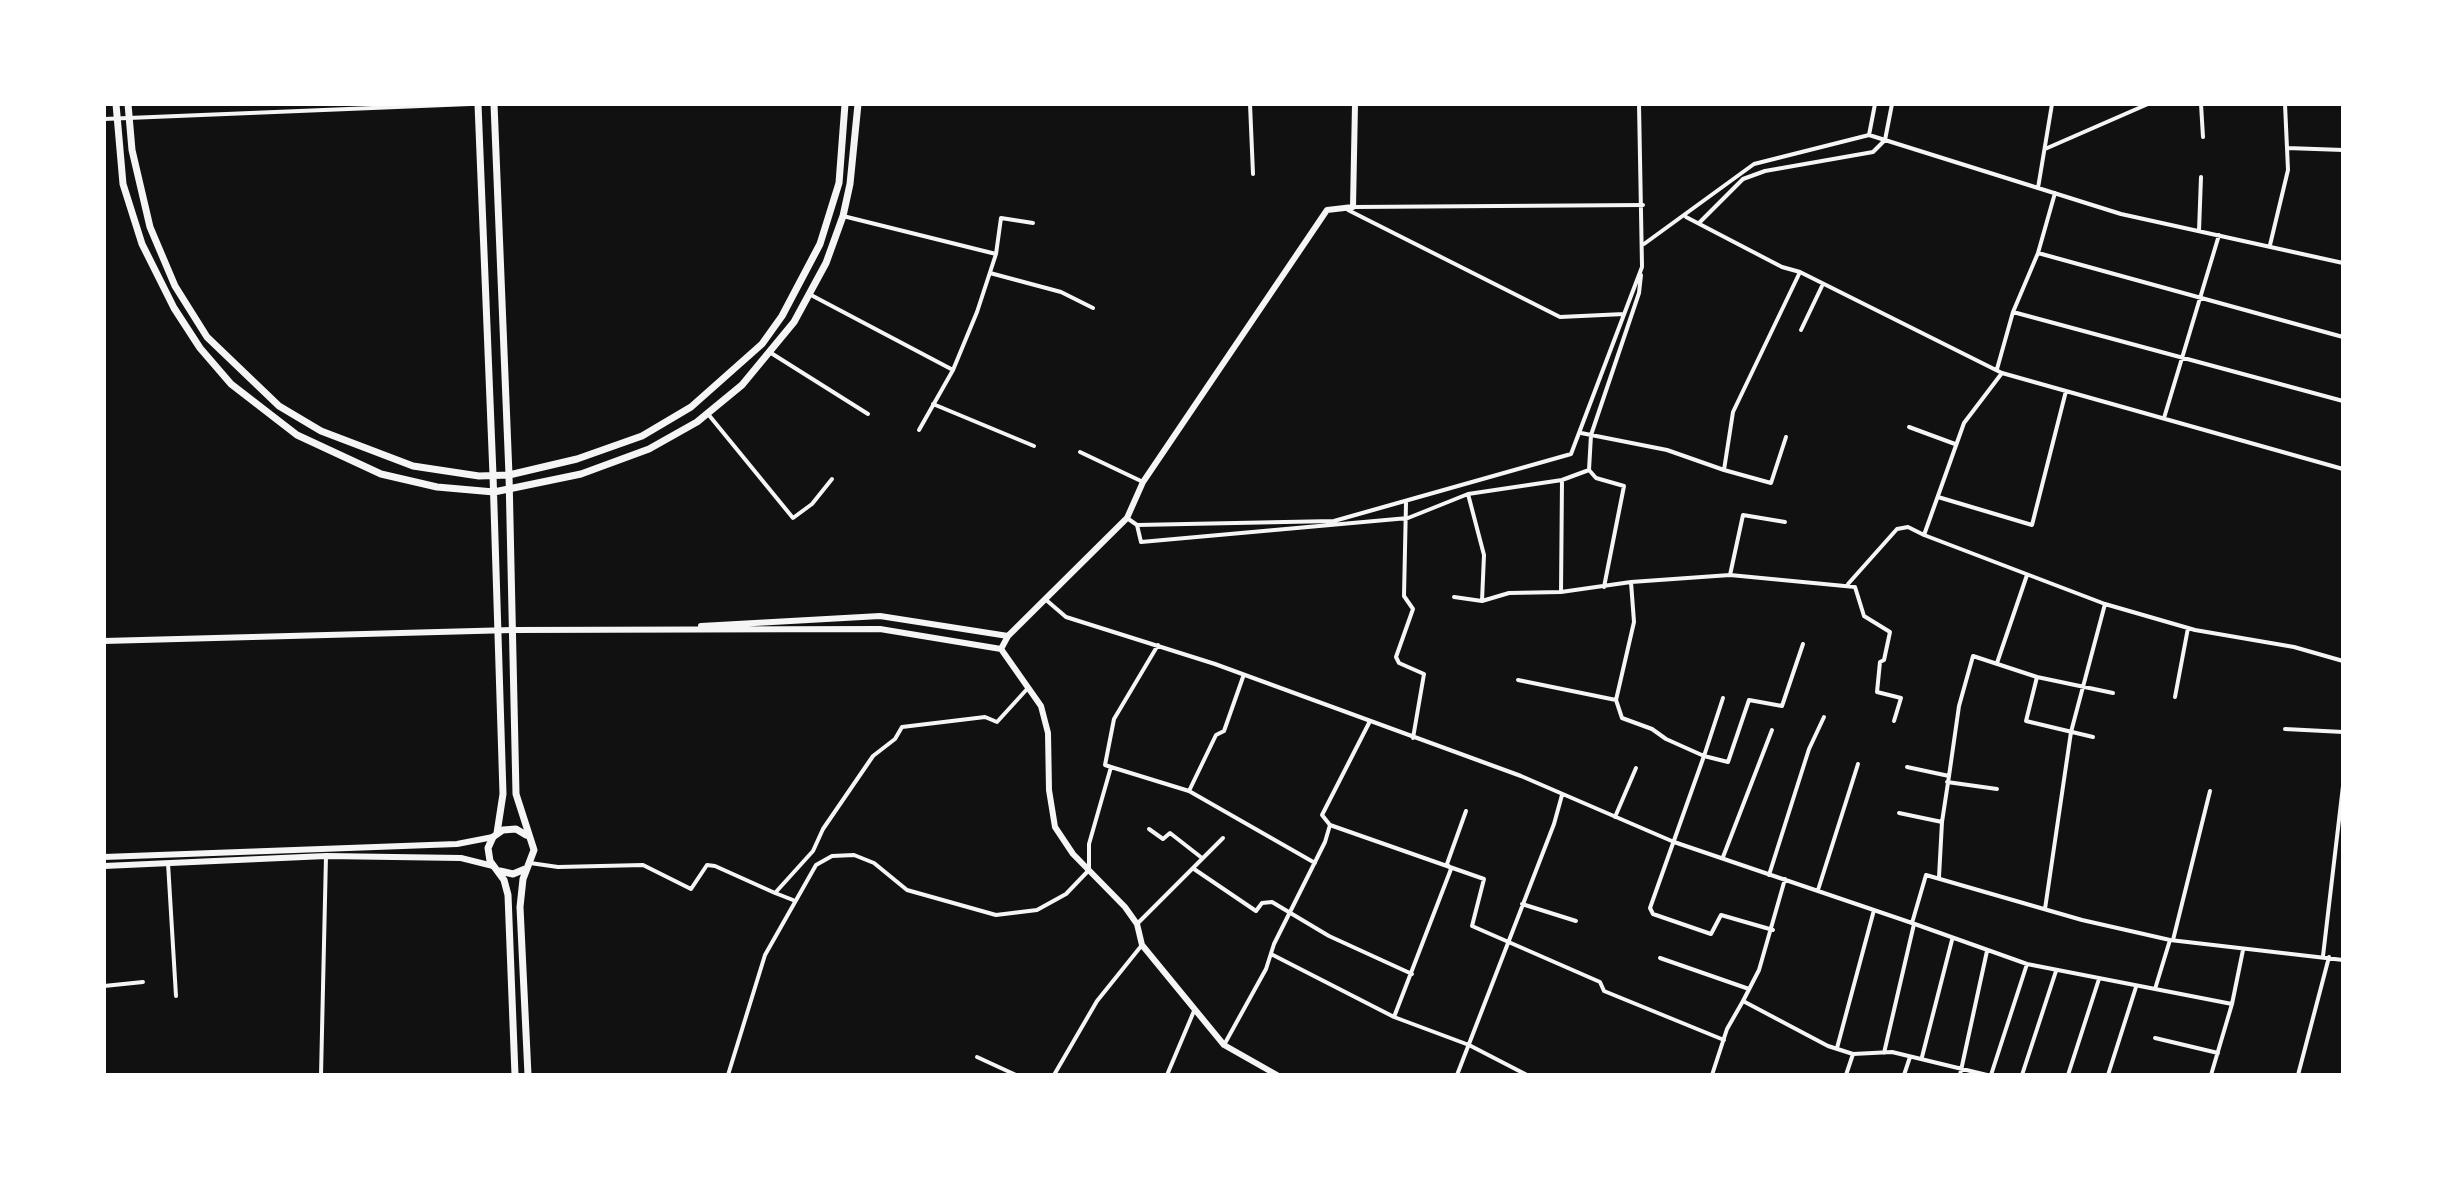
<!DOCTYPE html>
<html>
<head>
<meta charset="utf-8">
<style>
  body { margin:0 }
  #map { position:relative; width:2447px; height:1179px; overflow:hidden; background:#111; font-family:"Roboto Condensed",sans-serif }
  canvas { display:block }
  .frame { position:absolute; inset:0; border:106px solid #fff; pointer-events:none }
</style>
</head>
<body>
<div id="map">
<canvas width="2447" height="1179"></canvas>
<div class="frame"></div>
</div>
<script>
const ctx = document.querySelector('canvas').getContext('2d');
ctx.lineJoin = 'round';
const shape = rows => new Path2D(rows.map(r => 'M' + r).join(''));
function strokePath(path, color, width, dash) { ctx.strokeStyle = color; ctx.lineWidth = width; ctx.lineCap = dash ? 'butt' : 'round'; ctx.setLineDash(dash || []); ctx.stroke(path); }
strokePath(shape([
  [1250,104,1253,174],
  [1639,104,1642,266],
  [2201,104,2203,137],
  [104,119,470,104],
  [1869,135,1875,104],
  [2287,148,2343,150],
  [2045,149,2148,104],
  [2038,188,2052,104],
  [1353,207,1643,205],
  [1348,210,1560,317,1624,314],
  [843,216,996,254],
  [1686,217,1782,267,1800,272,2002,373,1964,423,1924,535,1908,527,1897,529,1848,584],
  [1700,222,1743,179,1765,171,1873,152,1885,140,1892,104],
  [2199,231,2201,177],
  [1644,244,1754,164,1869,135,2121,214,2343,263],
  [2270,245,2288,170,2285,104],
  [2038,253,2343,337],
  [990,273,1061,292,1093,308],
  [811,295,953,370],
  [2013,312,2343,401],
  [1801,330,1822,286],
  [771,353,868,414],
  [1997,369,2013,312,2038,253,2055,193],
  [2002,373,2343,469],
  [933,404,1034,446],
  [708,414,793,518,812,504,832,479],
  [2164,418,2219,235],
  [1909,427,1955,444],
  [919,430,953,370,977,312,996,254,1001,218,1033,223],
  [1581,433,1667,450,1724,470],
  [1786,437,1771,483,1724,470,1733,412,1800,272],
  [1080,452,1143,482],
  [1468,494,1484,555,1482,601],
  [1938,497,2032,525,2066,391],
  [1406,503,1404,596,1413,609,1396,657,1399,663,1424,674,1413,738],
  [1127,518,1137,525,1334,521,1571,454,1642,267],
  [1137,525,1141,542,1408,518,1468,494,1562,480,1589,470],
  [1924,535,2105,604,2195,630,2294,647,2343,661],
  [1730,575,1743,515,1785,522],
  [1631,582,1730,575,1855,587,1864,616,1890,632,1884,660,1880,662,1877,692,1901,698,1894,721],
  [1604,587,1624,486,1596,478,1589,470,1591,435,1639,293,1641,275],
  [1561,592,1631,582,1634,622,1616,700,1622,718,1652,729,1666,739,1704,756,1723,698],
  [1454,597,1482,601,1509,593,1561,592,1562,480],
  [1045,599,1066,617,1215,664,1521,776,1674,842,1912,923,1926,875,2082,920,2170,940,2343,960],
  [1997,663,2027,575],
  [2037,677,2026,721,2093,737],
  [1518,680,1616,700],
  [2175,697,2188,628],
  [2285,729,2343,732],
  [1111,767,1189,791,1315,863],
  [1907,767,1949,776,1942,822],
  [1949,776,1959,706,1973,656,2037,677,2113,693],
  [1947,782,1997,789],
  [1189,791,1216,735,1224,731,1243,677],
  [1899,813,1942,822,1939,877],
  [1615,817,1636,768],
  [1330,825,1484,879,1472,926,1600,982,1604,991,1724,1040],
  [1149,829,1163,839,1170,833,1202,858],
  [1723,857,1772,730],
  [168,863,176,996],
  [530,863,558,867,643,865,691,889,707,865,715,866,775,893,813,851,823,829,873,756,895,739,902,727,985,717,997,722,1028,688],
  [1194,869,1256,911,1262,903,1272,902,1329,936,1412,974],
  [1769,875,1809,749,1824,717],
  [1785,879,1759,970,1743,1001,1828,1046,1853,1054,1892,1052,1987,1075],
  [1818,890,1858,764],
  [775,893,793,900],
  [1522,904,1576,921],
  [2045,909,2071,732,2105,604],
  [1912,923,2027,964,2232,1004],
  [1137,924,1223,838],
  [1773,930,1721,915,1711,934,1653,914,1650,908,1704,756,1728,762,1749,700,1782,706,1803,644],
  [2173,940,2210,791],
  [1271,954,1394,1017,1469,1045,1527,1075],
  [2323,956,2343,786],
  [1660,958,1749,989],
  [104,986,143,982],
  [2155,989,2170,940],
  [1394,1017,1451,869,1447,864,1466,811],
  [2155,1038,2218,1053],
  [1224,1045,1266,969,1274,944,1325,842,1330,825,1322,815,1369,723],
  [1837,1048,1874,910],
  [1884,1053,1914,924],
  [977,1057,1016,1075],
  [1922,1057,1952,940],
  [321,1075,326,856],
  [728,1075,765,955,816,865,832,856,854,855,874,863,907,890,996,915,1037,910,1066,894,1089,870,1089,844,1111,767,1105,765,1114,719,1158,645],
  [1054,1075,1097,1001,1142,945],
  [1167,1075,1194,1011],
  [1457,1075,1554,824,1562,795],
  [1712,1075,1727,1029,1743,1001],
  [1846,1075,1853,1054],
  [1904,1075,1910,1057],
  [1960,1075,1987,951],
  [1991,1075,2027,964],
  [2022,1075,2056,971],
  [2068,1075,2099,979],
  [2108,1075,2136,987],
  [2211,1075,2232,1004,2243,950],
  [2298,1075,2329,957]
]), '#f5f5f5', 4);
strokePath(shape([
  [701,626,880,616,1008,636],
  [104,641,512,630,880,629,1001,649],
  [104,857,457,844,493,837],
  [104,866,326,856,461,858,493,866],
  [1277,1075,1224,1045,1142,945,1137,924,1125,907,1073,854,1055,827,1049,790,1048,733,1041,706,1001,649,1008,636,1127,518,1143,482,1327,210,1353,207,1355,104]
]), '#f5f5f5', 6);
strokePath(shape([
  [478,104,493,475],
  [494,104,509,475]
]), '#f5f5f5', 7);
strokePath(shape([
  [116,104,123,184,142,244,174,308,200,348,231,384,297,435,381,474,437,487,494,492,581,474,649,449,697,422,742,385,794,322,826,263,843,216,850,184,858,104],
  [128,104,132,150,150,227,175,286,207,337,279,406,321,431,413,466,479,476,509,475,577,459,642,436,691,407,762,344,782,316,820,244,839,183,845,104],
  [493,475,503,794,497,833],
  [509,475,516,794,534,850,523,879,520,907,528,1075],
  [500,871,513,874,525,869],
  [515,1075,508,895,504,880,490,861,488,848,493,837,503,830,516,829,526,835]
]), '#f5f5f5', 7);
</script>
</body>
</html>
